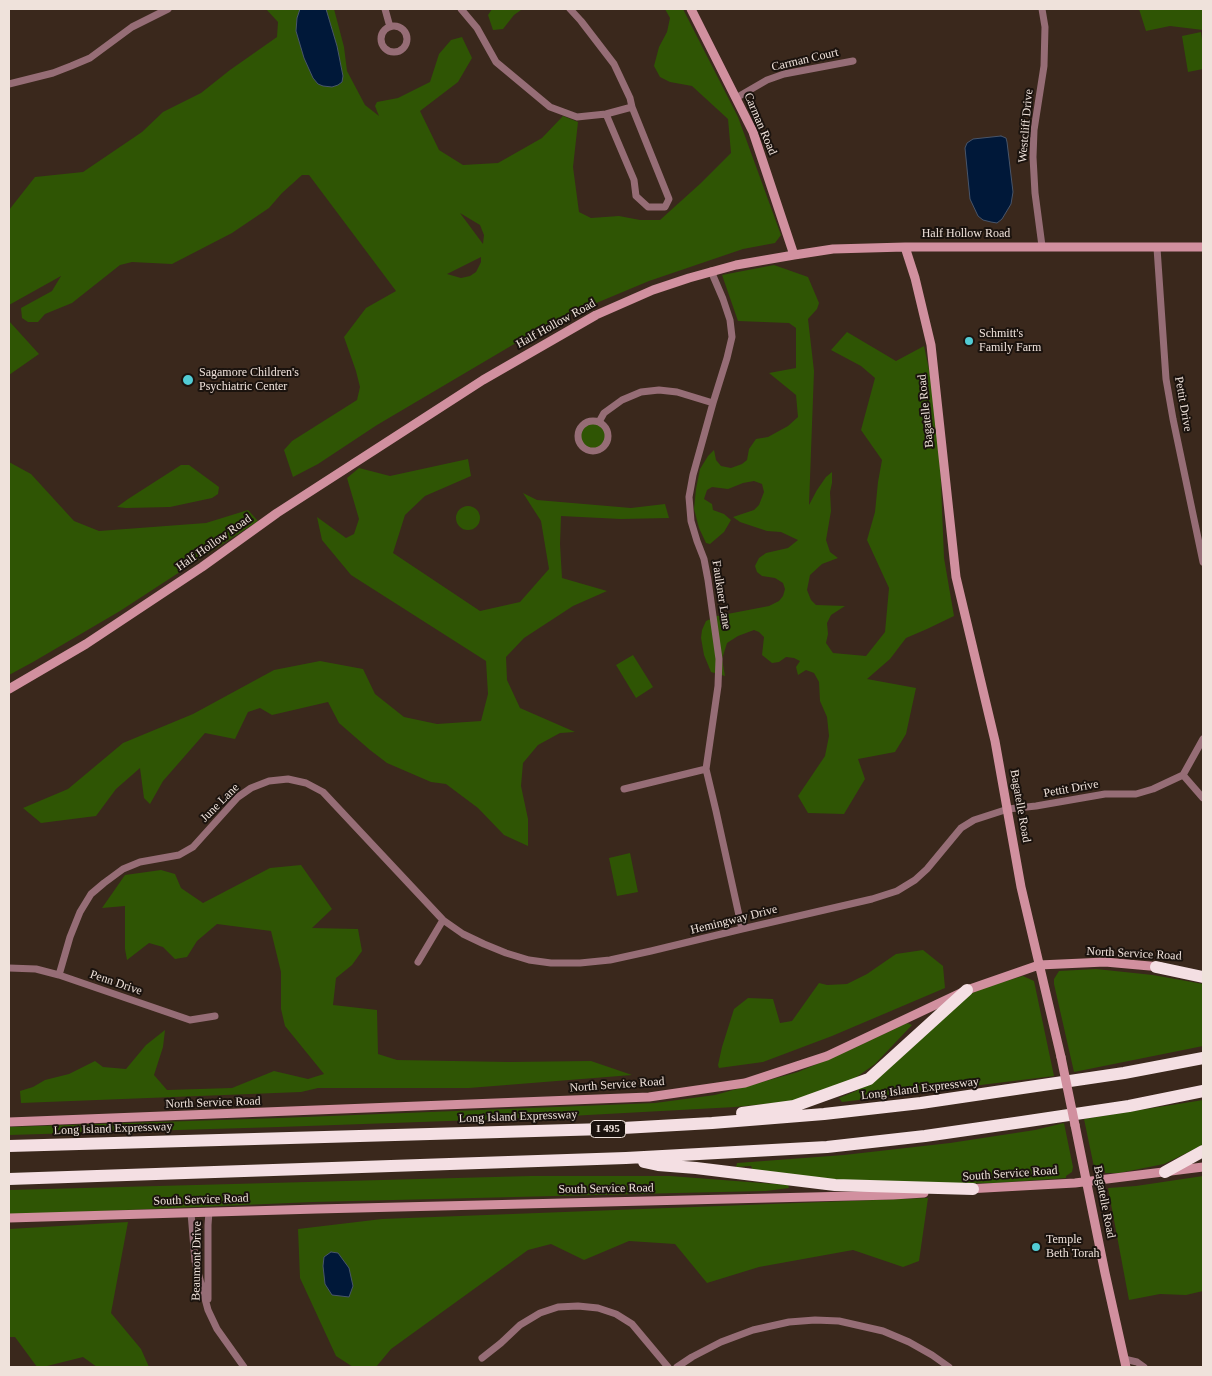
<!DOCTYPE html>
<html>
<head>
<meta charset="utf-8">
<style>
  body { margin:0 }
  #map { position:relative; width:1212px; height:1376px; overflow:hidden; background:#3a281c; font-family:Georgia,serif }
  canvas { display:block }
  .frame { position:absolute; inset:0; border:10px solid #efe2db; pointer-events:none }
</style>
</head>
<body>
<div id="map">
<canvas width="1212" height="1376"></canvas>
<div class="frame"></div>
</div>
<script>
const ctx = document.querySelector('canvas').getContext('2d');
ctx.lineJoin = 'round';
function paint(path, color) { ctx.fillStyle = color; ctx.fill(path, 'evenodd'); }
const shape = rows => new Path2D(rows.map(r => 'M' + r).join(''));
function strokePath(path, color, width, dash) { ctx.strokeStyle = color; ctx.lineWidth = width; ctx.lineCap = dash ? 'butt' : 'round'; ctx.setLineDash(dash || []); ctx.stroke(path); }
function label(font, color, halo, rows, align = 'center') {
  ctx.font = font + ' Georgia,serif'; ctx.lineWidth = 4; ctx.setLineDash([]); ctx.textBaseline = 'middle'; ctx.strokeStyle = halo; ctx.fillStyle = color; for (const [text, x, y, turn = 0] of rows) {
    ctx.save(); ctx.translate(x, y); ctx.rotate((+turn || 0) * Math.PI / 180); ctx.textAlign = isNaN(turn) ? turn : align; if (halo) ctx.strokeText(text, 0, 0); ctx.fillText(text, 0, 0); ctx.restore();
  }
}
paint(shape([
  [266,9,334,9,344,47,347,71,365,105,379,116,375,106,377,102,398,98,430,82,439,54,451,40,462,37,472,58,458,82,420,111,439,150,463,165,498,163,542,138,563,116,578,122,573,167,579,212,591,218,619,216,640,220,660,220,701,183,731,153,728,119,692,86,670,82,660,77,654,66,659,47,667,32,670,18,665,9,683,9,738,117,781,235,775,243,743,249,649,281,570,314,521,340,377,425,318,464,293,477,284,450,292,441,357,400,360,387,356,371,344,337,366,308,396,291,309,175,302,175,282,193,269,208,232,233,172,264,132,262,120,265,72,303,45,314,38,322,28,322,22,318,21,308,52,291,61,276,9,305,9,210,35,177,83,172,142,132,163,112,201,93,230,70,277,37,278,22],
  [460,213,480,225,484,235,483,244],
  [481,257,481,262,476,272,470,276,461,278,447,274],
  [492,9,525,9,521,10,514,15,503,29,493,30,488,15],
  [1139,9,1203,9,1203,30,1170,26,1146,31],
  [1201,32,1203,46,1203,69,1188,72,1182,36],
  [774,265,808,277,819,303,817,309,808,319,814,371,809,505,817,490,826,477,832,472,832,483,830,492,831,511,826,540,830,552,838,558,822,564,810,575,807,590,811,600,816,605,845,606,831,615,827,623,828,634,826,643,833,653,866,656,885,632,889,588,867,540,875,512,878,482,882,460,861,430,875,378,861,366,831,350,847,332,896,361,924,346,938,412,944,558,954,616,927,629,906,638,890,659,867,679,916,688,906,734,895,752,858,759,865,779,844,814,808,813,798,796,825,756,829,736,827,717,820,701,819,682,814,673,806,670,798,675,796,667,800,661,794,658,786,657,779,662,772,663,762,655,764,637,759,632,754,630,738,636,727,643,722,659,725,676,711,672,704,655,701,638,702,630,706,621,717,616,769,606,779,601,783,596,785,589,783,583,775,578,762,576,757,572,755,566,759,558,766,553,788,548,798,540,781,532,767,531,740,522,733,517,754,510,759,505,764,492,762,484,754,481,743,483,728,489,712,487,707,490,704,499,712,504,713,510,724,514,731,520,724,532,710,544,706,543,699,528,694,509,696,489,700,469,708,456,714,450,716,460,721,466,731,468,742,464,747,460,749,449,756,439,768,437,788,426,798,417,796,395,769,373,796,368,796,328,789,323,738,321,722,275],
  [9,321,39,354,9,375],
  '580 436a13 13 0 1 1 26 0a13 13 0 1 1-26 0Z',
  [468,459,471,476,425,496,405,515,393,553,480,611,520,602,549,569,541,521,523,493,537,500,631,508,665,504,669,518,621,519,561,516,560,544,562,578,607,591,573,606,524,638,506,657,507,680,520,708,575,732,560,733,538,745,523,763,521,786,528,819,528,846,504,835,478,808,446,784,431,782,387,763,370,750,339,723,328,702,272,715,260,708,248,712,235,739,205,733,163,781,150,804,144,798,140,768,116,789,96,816,41,823,23,808,68,789,123,743,193,714,274,670,320,661,363,669,375,694,404,717,437,724,481,721,488,694,486,661,351,575,322,540,317,517,346,538,354,534,359,519,347,478,359,468,390,476],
  [9,462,31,474,74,521,99,531,206,523,248,510,258,521,120,611,33,662,9,675],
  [181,465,189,465,219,487,218,494,212,498,170,507,126,508,117,507,128,499],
  '456 518a12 12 0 1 1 24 0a12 12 0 1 1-24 0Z',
  [633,655,653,687,636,698,616,665],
  [630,853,638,892,617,896,609,858],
  [301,865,332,909,312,928,358,929,362,951,352,965,336,978,333,1005,377,1010,378,1054,397,1060,509,1062,591,1061,632,1075,469,1088,318,1088,301,1092,21,1103,20,1091,33,1087,45,1080,69,1074,95,1061,103,1067,126,1069,146,1045,165,1030,163,1047,154,1075,167,1090,232,1088,274,1071,308,1079,324,1074,285,1026,281,1009,281,972,271,931,217,924,197,941,187,957,175,959,163,947,149,943,127,960,125,949,125,906,102,908,125,875,161,870,175,874,181,888,203,903,270,868],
  [923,950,943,966,945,988,832,1036,763,1062,719,1068,718,1065,722,1047,734,1009,748,998,773,999,780,1023,792,1021,819,983,827,985,847,984,867,974,896,954],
  [1096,969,1153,975,1203,984,1203,1046,1074,1072,1054,984,1054,979,1059,971],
  [1023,976,1034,981,1054,1076,842,1102,839,1098,856,1091,879,1075,963,997,986,987],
  [907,1023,912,1025,875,1064,851,1081,796,1101,735,1107,533,1118,279,1127,9,1135,9,1127,280,1118,655,1103,715,1095,798,1072,852,1049],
  [1203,1100,1203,1145,1164,1164,1119,1173,1105,1173,1105,1171,1097,1170,1094,1167,1084,1119],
  [1064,1123,1073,1167,1072,1172,1066,1176,1066,1178,996,1183,930,1184,859,1182,754,1173,751,1166,736,1167,737,1163,844,1155,950,1143,1035,1130],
  [531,1176,670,1176,788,1185,789,1188,766,1191,677,1193,313,1202,9,1215,9,1190],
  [1203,1176,1203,1291,1186,1295,1160,1294,1129,1300,1108,1188,1136,1186],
  [928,1198,919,1261,903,1267,853,1250,759,1267,707,1283,675,1244,629,1241,584,1260,551,1244,528,1250,391,1349,376,1367,353,1367,336,1356,300,1278,298,1229,382,1219],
  [128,1222,111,1313,141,1349,149,1367,97,1367,83,1357,43,1367,37,1367,15,1337,9,1337,9,1229]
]), '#2f5504');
const water = shape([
  [300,9,326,9,337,46,343,76,342,82,338,85,332,87,323,86,318,84,313,78,304,58,296,31,297,18,300,9],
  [1001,136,1006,138,1007,142,1013,192,1011,204,1002,219,997,223,991,222,983,220,978,216,970,199,965,148,967,143,973,139,1001,136],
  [331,1252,338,1253,349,1268,353,1286,349,1297,332,1295,325,1284,323,1266,324,1257,331,1252]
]);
paint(water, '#001839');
strokePath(water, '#48556a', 1);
strokePath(shape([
  [385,9,390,27],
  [461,9,477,28,496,62,550,107,577,117,606,114,632,107],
  [570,9,581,21,614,64,630,98,632,107,669,199,665,207,648,207,636,196,634,180,606,114],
  '381 39a13 13 0 1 1 26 0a13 13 0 1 1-26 0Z',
  [9,84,53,73,71,66,90,58,132,27,168,9],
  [736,98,767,80,784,74,853,61],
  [1042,246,1035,193,1033,157,1034,130,1044,66,1045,27,1042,9],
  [1157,248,1166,379,1173,419,1203,562],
  [711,271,723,299,730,320,732,337,727,358,713,403,693,475,689,497,691,521,697,541,704,559,708,580,719,659,718,686,706,769,716,811,742,929],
  '578 436a15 15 0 1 1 30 0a15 15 0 1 1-30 0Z',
  [599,422,604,413,622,400,641,392,659,390,677,392,713,403],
  [1183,775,1203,798],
  [624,789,706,769],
  [418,962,443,920],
  [9,968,36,969,59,975,190,1020,215,1016],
  [59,975,70,937,80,912,91,894,104,883,123,869,140,862,179,855,193,847,238,797,251,788,269,781,288,779,306,783,323,792,443,920,463,934,484,944,506,953,529,960,551,963,580,963,610,960,651,951,742,929,872,899,897,891,915,880,927,869,961,828,974,820,1008,809,1036,806,1105,794,1136,794,1153,789,1183,775,1203,739],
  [191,1213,195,1261,208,1310,217,1329,244,1367],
  [208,1299,208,1225,209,1212],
  [482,1358,501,1343,520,1325,540,1313,558,1307,578,1306,598,1308,616,1314,632,1324,668,1367],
  [1124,1359,1137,1362,1144,1367],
  [677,1367,692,1357,721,1342,753,1330,789,1322,815,1320,839,1321,883,1331,909,1342,932,1355,949,1367]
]), '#966d76', 7);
strokePath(shape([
  [691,9,753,132,794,255],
  [905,247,915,278,931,345,956,577,995,741,1021,887,1061,1057],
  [9,689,86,644,202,567,277,513,483,380,596,315,653,290,689,278,736,265,794,255,833,249,905,247,1203,247],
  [9,1122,649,1097,745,1083,827,1056,967,990,1039,965,1105,962,1161,967],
  [1075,1125,1105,1273,1126,1367],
  [967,1189,1075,1183,1203,1167],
  [9,1218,317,1209,893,1195,924,1193]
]), '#d1909f', 9);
strokePath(shape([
  [1156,967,1203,977],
  [742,1113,794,1106,869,1079,967,990],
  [9,1146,605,1129,712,1123,824,1114,921,1103,1124,1073,1203,1058],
  [644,1162,658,1165,696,1168,835,1185,973,1189],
  [1165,1172,1203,1151],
  [9,1179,626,1158,827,1147,925,1136,1022,1122,1129,1106,1203,1091]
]), '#f4dfe3', 12);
strokePath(shape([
  [1061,1057,1075,1125]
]), '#d1909f', 9);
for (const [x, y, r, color] of [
  [969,341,5,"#52ccd5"],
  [188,380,6,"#52ccd5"],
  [1036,1247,5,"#52ccd5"]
]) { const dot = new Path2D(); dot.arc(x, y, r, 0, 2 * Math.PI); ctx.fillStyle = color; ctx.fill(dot); strokePath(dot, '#1b130e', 2); }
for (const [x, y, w] of [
  [608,1129,35]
]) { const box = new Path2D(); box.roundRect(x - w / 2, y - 8.5, w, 17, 4); ctx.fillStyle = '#1b130e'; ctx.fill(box); strokePath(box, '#efe2db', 1); }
label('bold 11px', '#efe2db', null, [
  ["I 495",608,1129]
]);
label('12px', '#efe2db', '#1b130e', [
  ["Carman Court",805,60,-13],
  ["Carman Road",760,124,67],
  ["Westcliff Drive",1026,126,-85],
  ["Half Hollow Road",966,234],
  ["Half Hollow Road",556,324,-29],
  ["Pettit Drive",1183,404,80],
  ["Bagatelle Road",926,411,-96],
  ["Half Hollow Road",214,543,-35],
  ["Faulkner Lane",721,595,81],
  ["Pettit Drive",1071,789,-10],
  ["June Lane",220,803,-45],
  ["Bagatelle Road",1020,806,80],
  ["Hemingway Drive",734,920,-14],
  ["North Service Road",1134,954,3],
  ["Penn Drive",116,983,19],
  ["North Service Road",617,1085,-4],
  ["Long Island Expressway",920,1089,-7],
  ["North Service Road",213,1103,-2],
  ["Long Island Expressway",518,1117,-2],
  ["Long Island Expressway",113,1129,-2],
  ["South Service Road",1010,1174,-4],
  ["South Service Road",606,1189,-1],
  ["South Service Road",201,1200,-2],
  ["Bagatelle Road",1104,1202,79],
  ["Beaumont Drive",197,1261,-89]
]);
label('12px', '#efe2db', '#1b130e', [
  ["Schmitt's",979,334],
  ["Family Farm",979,348],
  ["Sagamore Children's",199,373],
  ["Psychiatric Center",199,387],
  ["Temple",1046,1240],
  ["Beth Torah",1046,1254]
], 'left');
</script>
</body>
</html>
